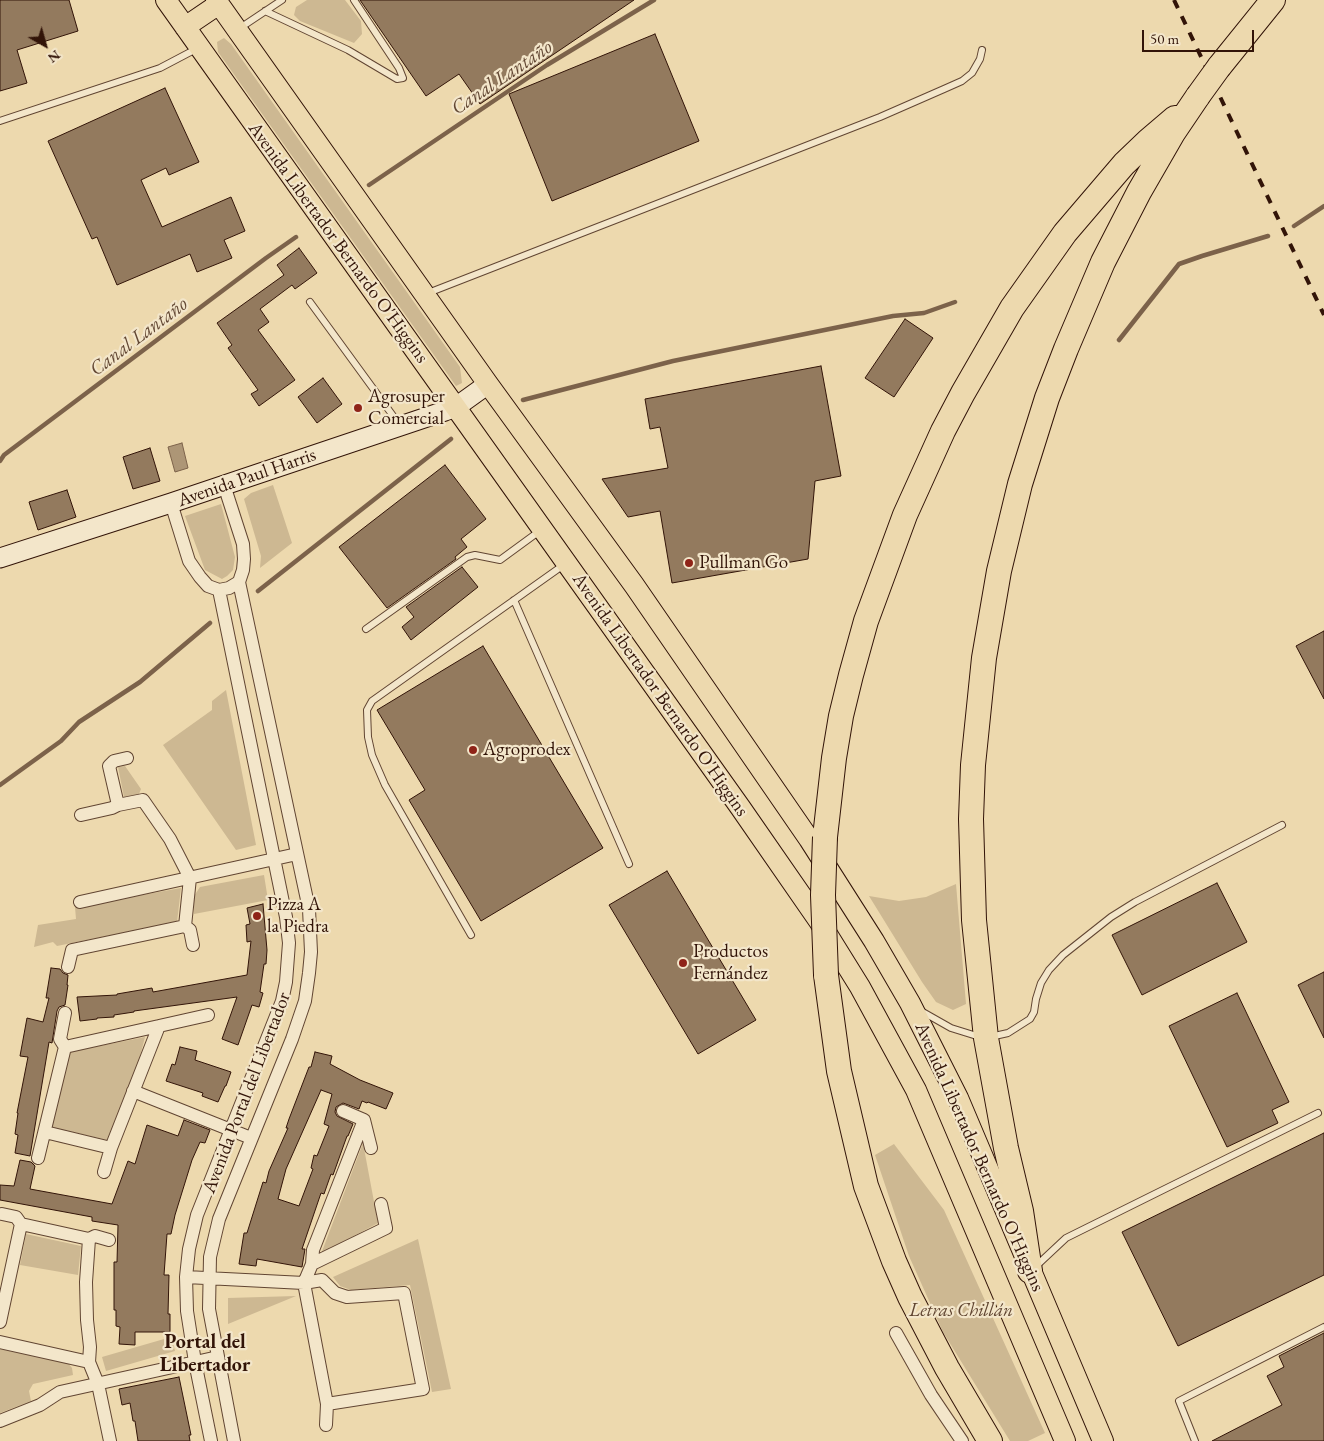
<!DOCTYPE html>
<html>
<head>
<meta charset="utf-8">
<style>
  body { margin:0 }
  #map { position:relative; width:1324px; height:1441px; overflow:hidden; background:#edd9ae; font-family:"EB Garamond",serif }
  canvas { display:block }
  .north { position:absolute; left:20px; top:20px; width:50px; height:50px; -webkit-text-stroke:4px #f3e6ca; paint-order:stroke; rotate:142deg; font-size:14px; font-weight:700; line-height:20px; text-align:center; color:#321408 }
  .north::after { content:''; display:block; margin:auto; width:18px; height:22px; background:#321408; clip-path:polygon(50% 0,100% 100%,50% 72%,0 100%) }
  .scale { position:absolute; left:1142px; top:30px; width:112px; height:22px; box-sizing:border-box; border:2px solid #321408; border-top:0; padding-left:6px; font-size:15px; line-height:18px; white-space:nowrap; color:#321408; -webkit-text-stroke:4px #f3e6ca; paint-order:stroke }
</style>
</head>
<body>
<div id="map">
<canvas width="1324" height="1441"></canvas>
<div class="north">N</div>
<div class="scale">50 m</div>
</div>
<script>
const ctx = document.querySelector('canvas').getContext('2d');
ctx.lineJoin = 'round';
function paint(path, color) { ctx.fillStyle = color; ctx.fill(path, 'evenodd'); }
const shape = rows => new Path2D(rows.map(r => 'M' + r).join(''));
function strokePath(path, color, width, dash) { ctx.strokeStyle = color; ctx.lineWidth = width; ctx.lineCap = dash ? 'butt' : 'round'; ctx.setLineDash(dash || []); ctx.stroke(path); }
function label(font, color, halo, rows, align = 'center') {
  ctx.font = font + ' "EB Garamond",serif'; ctx.lineWidth = 4.5; ctx.setLineDash([]); ctx.textBaseline = 'middle'; ctx.strokeStyle = halo; ctx.fillStyle = color; for (const [text, x, y, turn = 0] of rows) {
    ctx.save(); ctx.translate(x, y); ctx.rotate((+turn || 0) * Math.PI / 180); ctx.textAlign = isNaN(turn) ? turn : align; if (halo) ctx.strokeText(text, 0, 0); ctx.fillText(text, 0, 0); ctx.restore();
  }
}
paint(shape([
  [307,0,345,0,361,21,362,34,354,43,300,21,294,15,296,7],
  [224,38,231,44,460,367,462,383,456,386,218,52,217,42],
  [273,485,292,543,260,568,261,556,244,499,251,493],
  [221,504,235,557,233,570,227,576,222,579,205,570,185,516],
  [226,690,256,845,236,850,163,745,212,710,212,701],
  [125,766,141,789,139,794,124,797,118,767],
  [264,875,268,900,194,914,194,896,200,887],
  [956,884,966,1004,953,1010,936,1002,922,982,869,896,899,901,926,897],
  [181,888,177,922,57,946,53,942,34,947,38,925,76,919,75,907],
  [145,1037,135,1076,107,1140,52,1127,70,1052],
  [363,1143,378,1223,321,1254],
  [894,1144,944,1210,1045,1433,1028,1441,1010,1441,943,1332,909,1256,875,1155],
  [26,1234,81,1246,78,1275,20,1265],
  [418,1239,451,1389,432,1392,410,1285,351,1290,340,1286,333,1277],
  [296,1296,228,1324,228,1298],
  [171,1337,175,1351,106,1371,102,1357],
  [0,1349,68,1363,72,1368,73,1375,33,1384,29,1391,31,1401,0,1413]
]), '#cdb892');
const water = shape([
  [182,443,188,468,175,472,168,447,182,443]
]);
paint(water, '#ad9676');
strokePath(water, '#7c624a', 1);
strokePath(shape([
  [369,185,547,65,654,0],
  [1294,226,1324,206],
  [1119,340,1179,264,1202,256,1268,236],
  [523,400,673,361,893,316,924,313,955,302],
  [0,461,4,455,266,258,296,237],
  [258,591,451,439],
  [0,785,61,741,79,722,140,682,210,623]
]), '#7c624a', 4.5);
const building = shape([
  [0,0,69,0,78,31,17,50,27,83,0,91,0,0],
  [360,0,634,0,480,104,459,74,426,96,360,0],
  [655,34,699,141,552,201,509,94,655,34],
  [165,88,199,162,169,175,166,168,141,180,162,227,231,197,245,231,224,240,232,258,197,272,190,254,117,285,97,237,92,239,48,141,165,88],
  [299,248,317,273,295,289,292,285,260,309,269,322,258,330,295,380,259,406,251,394,258,390,228,348,232,345,217,323,284,275,277,265,299,248],
  [905,319,933,338,894,397,865,378,905,319],
  [821,366,841,476,815,481,808,559,672,583,660,511,628,517,602,479,668,468,660,427,650,429,645,399,821,366],
  [323,378,342,404,317,423,298,397,323,378],
  [150,448,160,481,133,489,123,457,150,448],
  [445,465,486,519,461,539,467,547,455,557,456,559,387,608,339,547,445,465],
  [67,490,76,517,38,530,29,502,67,490],
  [462,567,478,587,411,640,402,627,414,617,406,607,462,567],
  [1324,631,1324,699,1296,646,1324,631],
  [483,646,603,848,481,921,409,800,425,790,377,710,483,646],
  [667,871,756,1020,698,1054,609,905,667,871],
  [1217,883,1247,942,1142,995,1112,935,1217,883],
  [263,904,267,950,266,964,264,964,260,992,263,993,259,1007,252,1005,238,1045,222,1039,237,997,134,1011,134,1012,114,1015,114,1017,97,1018,97,1019,80,1021,77,997,117,995,117,994,152,988,153,992,247,975,251,941,247,942,246,925,250,924,247,908,263,904],
  [51,968,60,969,63,973,68,975,67,985,68,985,65,1005,59,1007,57,1011,52,1043,49,1042,30,1156,15,1153,18,1135,15,1134,18,1113,17,1113,28,1057,20,1056,27,1018,43,1022,49,998,46,998,51,968],
  [1324,972,1324,1038,1298,985,1324,972],
  [1237,993,1289,1102,1272,1110,1278,1123,1227,1147,1169,1026,1237,993],
  [180,1047,197,1051,195,1060,231,1072,226,1086,225,1086,218,1102,202,1096,203,1093,166,1081,172,1064,175,1065,180,1047],
  [315,1052,332,1056,330,1064,360,1080,393,1093,386,1109,368,1102,367,1103,362,1101,359,1109,343,1103,336,1107,335,1112,337,1116,353,1124,348,1136,347,1136,333,1175,331,1174,324,1194,321,1193,302,1249,305,1249,302,1267,257,1259,256,1266,239,1264,244,1233,247,1233,263,1182,266,1183,269,1171,288,1128,286,1128,289,1119,309,1067,311,1067,315,1052],
  [321,1090,332,1094,324,1124,329,1126,317,1156,314,1155,311,1168,313,1169,299,1206,278,1199,286,1169,321,1090],
  [184,1120,210,1130,205,1143,200,1142,192,1160,175,1215,171,1234,167,1234,164,1275,169,1275,168,1314,170,1314,170,1332,135,1332,135,1345,119,1344,120,1327,116,1326,116,1310,114,1310,114,1262,117,1262,118,1225,92,1221,92,1217,0,1200,0,1185,14,1186,20,1160,31,1162,35,1166,30,1189,112,1204,128,1161,135,1164,147,1125,178,1136,184,1120],
  [1324,1133,1324,1275,1178,1346,1122,1232,1324,1133],
  [1324,1333,1324,1441,1212,1441,1282,1405,1267,1376,1284,1367,1279,1356,1324,1333],
  [179,1377,191,1435,189,1435,190,1441,138,1441,135,1421,133,1421,130,1403,122,1405,119,1389,179,1377]
]);
paint(building, '#937a5e');
strokePath(building, '#321408', 1);
const lane = shape([
  [265,11,348,50,397,79,403,78,399,68,354,0],
  [240,28,282,0],
  [0,121,160,68,198,48],
  [428,293,880,117,944,89,962,81,972,73,980,59,982,50],
  [310,302,399,424],
  [514,600,629,864],
  [366,629,467,557,475,555,500,560,541,530],
  [471,935,385,785,372,755,368,737,367,710,372,701,565,564],
  [921,1011,951,1028,980,1037],
  [990,1037,1008,1033,1030,1019,1034,1012,1036,999,1041,983,1049,970,1063,955,1111,917,1135,902,1282,825],
  [1035,1267,1066,1238,1318,1113],
  [1195,1441,1179,1401,1324,1327]
]);
const street = shape([
  [171,503,189,561,200,577,208,586,219,590,229,588,239,582,243,570,244,559,243,544,224,485],
  [81,815,112,808,118,805],
  [80,902,297,854],
  [185,926,190,930,193,945],
  [68,967,72,950,185,926,190,878,170,839,143,800,118,805,109,766,114,761,127,758],
  [159,1026,208,1015],
  [65,1047,60,1039,65,1013],
  [133,1091,251,1138],
  [343,1111,364,1120,371,1148],
  [38,1158,65,1047,159,1026,111,1148,45,1132],
  [104,1172,111,1148],
  [21,1224,89,1239,86,1282,87,1320,90,1347,89,1362,98,1384,110,1441],
  [89,1239,95,1236,109,1240],
  [312,1264,386,1228,381,1204],
  [186,1277,304,1283,312,1264,313,1250,364,1120],
  [0,1322,21,1224,16,1217,2,1214],
  [896,1333,931,1395,962,1441],
  [0,1342,89,1362],
  [0,1421,40,1405,60,1392,218,1357],
  [326,1425,327,1404,304,1283,322,1280,335,1293,347,1297,404,1293,423,1389,327,1404],
  [211,1441,195,1362,187,1311,186,1277,189,1249,197,1215,282,1001,286,982,289,943,286,917,219,590],
  [234,1441,209,1309,210,1257,219,1219,292,1039,305,1001,309,973,311,952,309,909,239,582]
]);
const secondary = shape([
  [0,558,171,503,445,411,456,407,488,384]
]);
const primary = shape([
  [166,0,740,807,819,921,860,987,916,1090,1065,1441],
  [216,0,488,384,634,585,809,839,874,941,910,1003,958,1098,1103,1441],
  [185,27,219,4]
]);
const highway = shape([
  [1219,67,1273,0],
  [825,837,834,758,841,716,851,675,866,621,905,515,943,431,963,393,1012,308,1065,233,1124,164,1148,141,1175,118],
  [826,975,839,1071,866,1186,894,1261,910,1297,947,1368,990,1441],
  [1030,1271,1021,1211,1006,1148,986,1038,974,920,971,819,973,765,984,658,999,571,1020,484,1047,398,1066,349,1103,262,1139,192,1173,133,1198,96]
]);
strokePath(lane, '#614532', 8);
strokePath(street, '#614532', 14);
strokePath(secondary, '#321408', 21);
strokePath(primary, '#321408', 22);
strokePath(highway, '#321408', 26);
strokePath(lane, '#f3e6ca', 6);
strokePath(street, '#f3e6ca', 12);
strokePath(secondary, '#f3e6ca', 19);
strokePath(primary, '#edd9ae', 20);
strokePath(highway, '#edd9ae', 24);
strokePath(shape([
  [1174,0,1324,315]
]), '#321408', 4, [9, 9]);
const highwayBridge = shape([
  [1198,96,1219,67],
  [825,837,823,895,826,975]
]);
strokePath(highwayBridge, '#321408', 26, []);
strokePath(highwayBridge, '#edd9ae', 24);
for (const [x, y, r, color] of [
  [358,408,5,"#8f2418"],
  [689,563,5,"#8f2418"],
  [473,750,5,"#8f2418"],
  [257,916,5,"#8f2418"],
  [683,963,5,"#8f2418"]
]) { const dot = new Path2D(); dot.arc(x, y, r, 0, 2 * Math.PI); ctx.fillStyle = color; ctx.fill(dot); strokePath(dot, '#f3e6ca', 2); }
label('19px', '#321408', '#f3e6ca', [
  ["Avenida Libertador Bernardo O'Higgins",338,243,54],
  ["Avenida Paul Harris",247,478,-19],
  ["Avenida Libertador Bernardo O'Higgins",660,695,55],
  ["Avenida Portal del Libertador",247,1093,-69],
  ["Avenida Libertador Bernardo O'Higgins",979,1157,66]
]);
label('19px', '#321408', '#f3e6ca', [
  ["Agrosuper",368,397],
  ["Comercial",368,419],
  ["Pullman Go",699,563],
  ["Agroprodex",483,750],
  ["Pizza A",267,905],
  ["la Piedra",267,927],
  ["Productos",693,952],
  ["Fernández",693,974]
], 'left');
label('italic 19px', '#604531', '#f3e6ca', [
  ["Letras Chillán",961,1311]
]);
label('italic 20px', '#634834', '#f3e6ca', [
  ["Canal Lantaño",502,78,-34],
  ["Canal Lantaño",139,337,-37]
]);
label('bold 20px', '#321408', '#f3e6ca', [
  ["Portal del",205,1343],
  ["Libertador",205,1366]
]);
</script>
</body>
</html>
